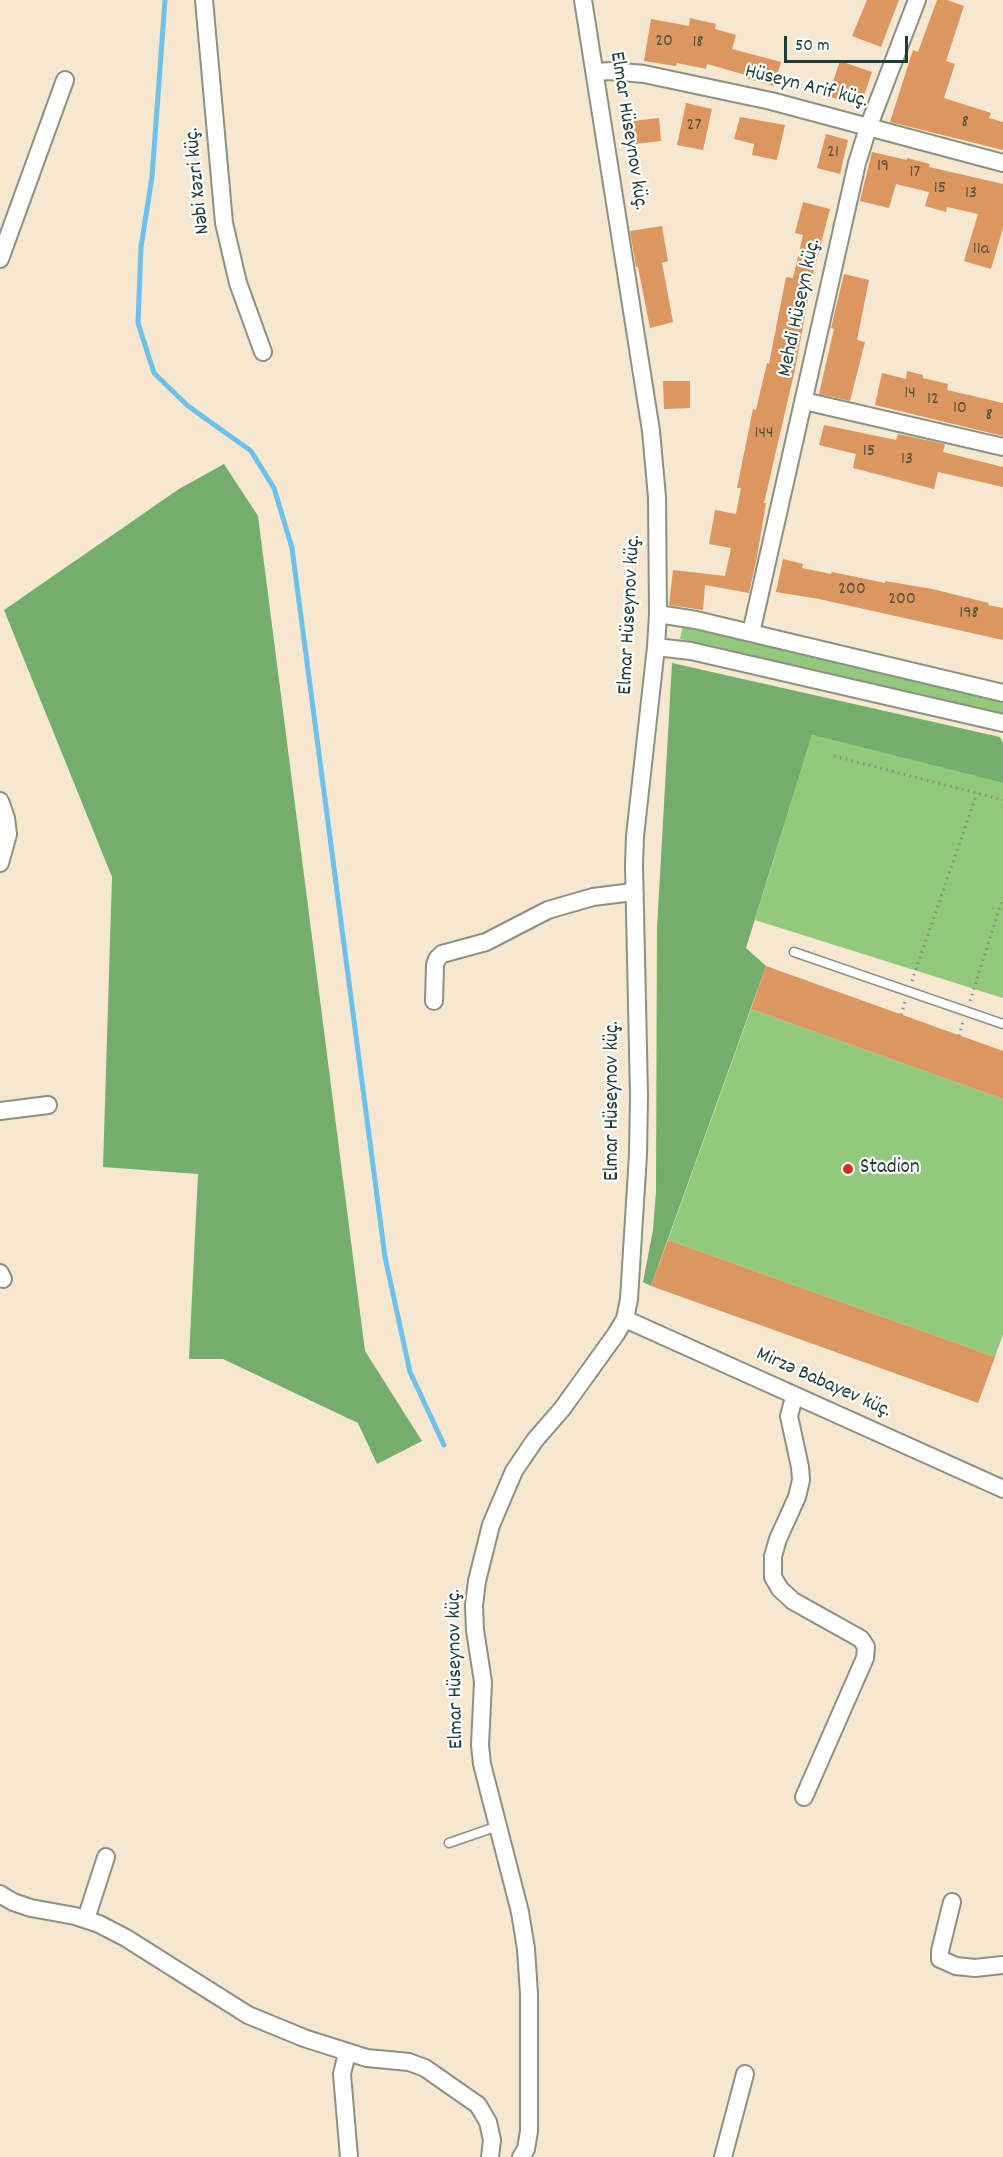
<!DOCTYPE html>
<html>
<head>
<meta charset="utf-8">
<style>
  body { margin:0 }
  #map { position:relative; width:1003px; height:2157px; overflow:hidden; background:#f5e7d0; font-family:Dekko,sans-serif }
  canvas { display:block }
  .scale { position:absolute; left:784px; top:36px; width:124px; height:27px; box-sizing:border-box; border:3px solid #1f3d34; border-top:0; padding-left:8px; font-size:18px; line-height:21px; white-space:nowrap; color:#1f3d34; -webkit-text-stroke:4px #fff; paint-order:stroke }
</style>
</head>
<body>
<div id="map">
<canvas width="1003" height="2157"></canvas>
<div class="scale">50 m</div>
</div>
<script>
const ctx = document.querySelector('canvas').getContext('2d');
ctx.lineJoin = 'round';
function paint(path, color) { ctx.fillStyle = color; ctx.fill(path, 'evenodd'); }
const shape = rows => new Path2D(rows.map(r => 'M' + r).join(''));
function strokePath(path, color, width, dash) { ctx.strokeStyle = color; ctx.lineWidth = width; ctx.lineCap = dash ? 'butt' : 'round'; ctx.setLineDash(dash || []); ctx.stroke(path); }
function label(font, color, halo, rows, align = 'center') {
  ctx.font = font + ' Dekko,sans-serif'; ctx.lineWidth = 4.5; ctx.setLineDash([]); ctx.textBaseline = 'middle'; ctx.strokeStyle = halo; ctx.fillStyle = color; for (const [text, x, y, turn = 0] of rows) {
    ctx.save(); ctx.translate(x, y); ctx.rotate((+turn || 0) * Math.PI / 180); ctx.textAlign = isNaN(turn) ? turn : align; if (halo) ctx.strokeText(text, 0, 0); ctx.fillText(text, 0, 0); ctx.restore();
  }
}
paint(shape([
  [683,626,1003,702,1003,716,680,639],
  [812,735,1003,783,1003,998,755,920],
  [751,1009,1003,1099,1003,1334,995,1357,668,1240]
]), '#92c97c');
paint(shape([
  [224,464,258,516,365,1351,422,1441,377,1464,358,1423,223,1359,189,1359,198,1174,103,1167,112,877,4,610,179,489],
  [672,663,1000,737,1003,743,1003,783,812,735,746,948,766,966,651,1286,643,1282,653,1230,656,1191,657,928]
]), '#75ad6c');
strokePath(shape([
  [165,0,152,177,141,247,138,323,154,373,188,406,251,451,274,488,292,548,385,1257,410,1372,444,1445]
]), '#6fc1ea', 5);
paint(shape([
  [867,0,899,0,881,47,852,36],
  [937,0,947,0,964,6,946,61,955,64,944,98,991,113,989,118,1003,122,1003,150,890,122,913,50,918,52],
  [690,18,716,24,715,29,736,35,732,49,781,62,774,86,745,78,746,75,707,64,706,69,677,63,676,66,644,61,651,19,689,26],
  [840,61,872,72,860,107,828,96],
  [686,103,712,109,703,150,677,145],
  [740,117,785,125,777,160,752,155,754,144,734,139],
  [659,118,661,141,635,144,633,121],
  [826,134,848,140,840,174,817,168],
  [872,152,907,160,907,158,930,164,929,167,1003,184,1003,228,991,269,964,261,978,214,947,207,946,212,925,206,929,192,896,184,889,208,860,201],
  [803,202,830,209,812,278,795,369,764,503,766,503,757,557,749,593,705,585,703,610,669,605,673,570,725,576,731,548,709,544,715,510,736,514,741,488,737,488,753,409,756,410,767,363,769,364,786,277,793,278,803,235,795,233],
  [662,226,668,261,662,263,673,322,650,328,638,267,636,267,630,231],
  [844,274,869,280,857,340,865,342,850,401,819,394,834,329,831,328],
  [907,371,923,375,923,378,948,384,947,390,1003,403,1003,436,875,405,882,373,906,379],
  [663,381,690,381,690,408,664,409],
  [824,425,896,440,898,434,945,444,943,452,1003,467,1003,487,938,472,934,489,853,468,856,454,819,445],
  [783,559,803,564,802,568,831,574,832,572,885,583,885,581,932,589,989,603,988,605,1003,608,1003,640,819,599,776,592],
  [766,966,1003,1051,1003,1099,751,1009],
  [668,1240,995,1357,978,1403,651,1286]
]), '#dc9660');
const service = shape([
  [794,952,1003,1024],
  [449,1843,498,1826]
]);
const minor = shape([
  [204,0,224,223,238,283,263,352],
  [595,72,612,71,644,74,771,101,1003,163],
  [0,259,65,80],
  [804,401,1003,447],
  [658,614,696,620,1003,693],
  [751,633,857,163,868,128,917,0],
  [656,647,691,651,1003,723],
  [0,801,6,818,8,834,0,863],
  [434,1001,435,965,437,959,442,954,486,942,548,910,593,897,633,892],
  [0,1111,48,1105],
  [0,1273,3,1279],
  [625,1319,1003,1489],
  [794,1397,789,1416,800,1467,801,1480,797,1497,778,1539,773,1556,773,1577,780,1589,793,1601,861,1639,866,1647,865,1658,804,1797],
  [0,1894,13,1902,31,1908,75,1916,99,1924,126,1938,248,2015,304,2038,367,2058,409,2062,425,2068,478,2105,488,2122,492,2140,490,2157],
  [952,1902,940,1951,940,1959,956,1966,975,1968,1003,1965],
  [86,1919,106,1857],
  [347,2053,342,2074,349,2157],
  [521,2157,526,2149,529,2131,529,1994,526,1949,520,1912,482,1764,480,1745,483,1682,475,1630,474,1605,477,1581,491,1525,514,1471,535,1440,562,1409,616,1334,625,1319,629,1299,638,1154,639,1096,634,865,635,836,656,647,658,614,657,497,651,431,583,0],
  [723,2157,745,2074]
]);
strokePath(service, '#8a9282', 11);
strokePath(minor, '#8a9282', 20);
strokePath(shape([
  [834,756,1003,800],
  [912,981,977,793],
  [970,1001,1003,897],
  [901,1015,905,1002],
  [959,1036,963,1022]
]), '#8a9282', 3, [1.5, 4.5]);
strokePath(service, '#fff', 8);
strokePath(minor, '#fff', 16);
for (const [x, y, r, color] of [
  [848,1169,6,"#c8321e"]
]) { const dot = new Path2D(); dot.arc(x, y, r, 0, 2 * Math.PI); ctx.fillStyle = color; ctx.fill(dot); strokePath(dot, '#fff', 2); }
label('18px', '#4e533f', null, [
  ["20",664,43],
  ["18",698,44],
  ["8",965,124],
  ["27",694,127],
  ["21",833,154],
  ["19",883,168],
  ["17",915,174],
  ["15",940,190],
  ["13",971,195],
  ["11a",981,251],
  ["14",910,395],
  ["12",933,401],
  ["10",960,410],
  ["8",989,417],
  ["144",764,435],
  ["15",869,453],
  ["13",907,461],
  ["200",852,591],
  ["200",902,601],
  ["198",969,615]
]);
label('21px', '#1f3d34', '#fff', [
  ["Hüseyn Arif küç.",806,88,14],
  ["Elmar Hüseynov küç.",627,131,81],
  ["Nəbi Xəzri küç.",199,181,-96],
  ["Mehdi Hüseyn küç.",801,308,-78],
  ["Elmar Hüseynov küç.",631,615,-87],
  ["Elmar Hüseynov küç.",614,1101,-90],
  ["Mirzə Babayev küç.",823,1384,24],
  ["Elmar Hüseynov küç.",457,1669,-91]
]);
label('21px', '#1f3d34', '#fff', [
  ["Stadion",860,1169]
], 'left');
</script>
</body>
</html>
